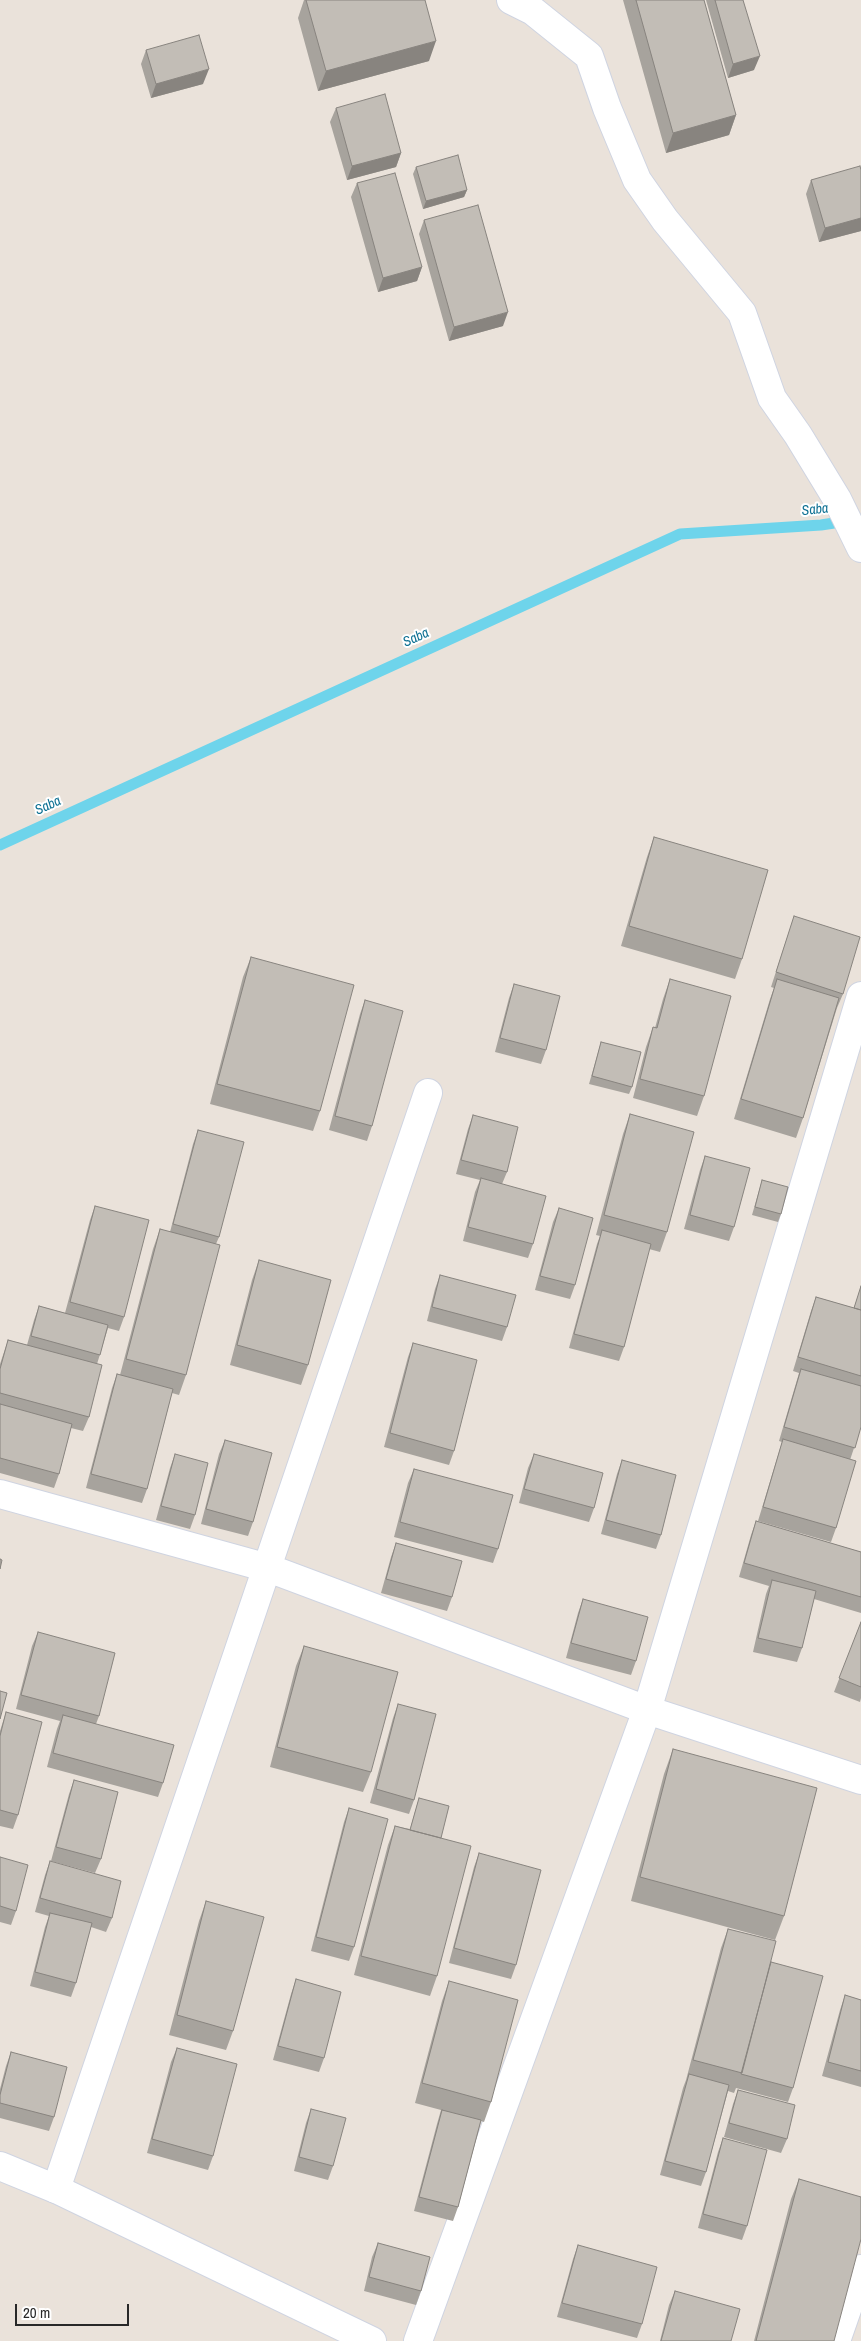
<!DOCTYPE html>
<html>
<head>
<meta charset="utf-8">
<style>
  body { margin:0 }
  #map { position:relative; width:861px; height:2341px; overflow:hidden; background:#eae2da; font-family:"Archivo Narrow",sans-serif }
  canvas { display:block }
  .scale { position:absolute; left:15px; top:2304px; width:114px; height:22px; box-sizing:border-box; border:2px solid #282828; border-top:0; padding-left:6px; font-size:15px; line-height:18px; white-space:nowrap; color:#282828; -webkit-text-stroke:4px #fff; paint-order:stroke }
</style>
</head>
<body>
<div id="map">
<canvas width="861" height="2341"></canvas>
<div class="scale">20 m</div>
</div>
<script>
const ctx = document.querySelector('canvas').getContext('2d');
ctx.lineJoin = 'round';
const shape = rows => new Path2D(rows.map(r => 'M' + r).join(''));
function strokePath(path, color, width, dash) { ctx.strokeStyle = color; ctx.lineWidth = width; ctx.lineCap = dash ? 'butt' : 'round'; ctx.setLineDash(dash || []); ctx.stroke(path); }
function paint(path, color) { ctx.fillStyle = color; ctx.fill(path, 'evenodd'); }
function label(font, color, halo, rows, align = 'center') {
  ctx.font = font + ' "Archivo Narrow",sans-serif'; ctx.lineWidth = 4; ctx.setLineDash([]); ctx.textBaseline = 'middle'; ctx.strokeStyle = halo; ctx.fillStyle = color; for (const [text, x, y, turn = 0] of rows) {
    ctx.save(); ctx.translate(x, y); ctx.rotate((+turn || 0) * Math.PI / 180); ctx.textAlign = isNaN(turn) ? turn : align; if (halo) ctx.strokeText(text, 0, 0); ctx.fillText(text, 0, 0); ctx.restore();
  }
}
strokePath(shape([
  [0,845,680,534,821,525,847,521]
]), '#6ed4eb', 11);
const minor = shape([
  [511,0,533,11,589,56,607,108,637,180,665,220,742,313,772,398,798,435,837,499,861,548],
  [0,1494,268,1568,647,1710,861,1780],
  [56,2189,428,1093],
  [418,2341,647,1710,861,996],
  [836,2341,861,2269]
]);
const tertiary = shape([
  [0,2166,56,2189,372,2341]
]);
strokePath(minor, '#cfd4e1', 30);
strokePath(tertiary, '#cfd4e1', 30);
strokePath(minor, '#fff', 28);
strokePath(tertiary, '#fff', 28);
paint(shape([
  [304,0,425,0,429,61,318,91,298,18],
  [623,0,704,0,736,115,729,135,666,153],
  [706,0,743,0,754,70,728,78],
  [146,50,203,84,151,98,141,64],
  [336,108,401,153,396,167,347,180,330,122],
  [416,167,467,190,464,197,423,209,413,174],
  [861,170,861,231,819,242,806,194,811,180],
  [357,183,422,267,417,281,378,292,351,197],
  [424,220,503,326,449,341,419,234],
  [654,837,742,959,735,979,621,946,647,857],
  [794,916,843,994,837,1008,803,1118,796,1138,734,1119,770,999,774,988,771,987],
  [251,957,320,1111,313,1131,210,1104,243,977],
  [670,979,704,1096,697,1116,633,1098,646,1047,653,1027,655,1028,663,999],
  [514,984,546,1050,541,1064,495,1052,509,998],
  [365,1000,372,1126,367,1141,329,1130,360,1014],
  [601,1042,632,1087,629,1094,589,1084],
  [630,1114,667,1232,660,1252,649,1249,624,1347,619,1361,569,1348,597,1244,600,1236,596,1235,623,1134],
  [473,1115,507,1172,502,1184,533,1244,528,1258,463,1241,475,1192,480,1180,456,1174,468,1129],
  [198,1130,219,1237,216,1244,186,1375,179,1395,172,1393,147,1489,142,1503,86,1488,112,1388,117,1374,120,1375,153,1249,160,1229,170,1232,193,1144],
  [705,1156,734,1227,729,1241,684,1229,700,1170],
  [762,1180,781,1214,778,1222,752,1215],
  [95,1206,124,1317,119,1331,108,1328,97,1364,89,1417,83,1431,71,1428,59,1474,54,1488,0,1473,0,1364,8,1340,27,1345,34,1320,39,1306,65,1313,90,1220],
  [559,1208,575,1285,570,1299,535,1290,553,1222],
  [259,1260,308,1365,301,1385,230,1365,252,1280],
  [440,1275,507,1327,502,1341,427,1321,435,1289],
  [861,1286,861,1427,850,1460,836,1528,831,1542,758,1521,782,1442,779,1441,799,1373,793,1371,811,1311,816,1297,854,1308],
  [413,1343,454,1451,449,1465,384,1447,408,1357],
  [225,1440,253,1522,248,1536,201,1524,219,1454],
  [175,1454,195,1515,190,1529,156,1520,170,1468],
  [534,1454,594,1508,589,1522,519,1503,528,1468],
  [622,1460,661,1535,656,1549,601,1534,617,1474],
  [414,1469,498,1549,493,1563,394,1537,408,1483],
  [756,1521,861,1552,861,1613,814,1599,802,1648,797,1662,753,1652,766,1594,769,1586,739,1577,751,1535],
  [396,1543,452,1597,447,1611,381,1593,391,1557],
  [583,1599,636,1661,631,1675,566,1658,578,1613],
  [861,1622,861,1698,860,1702,834,1692],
  [38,1632,99,1716,96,1724,163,1783,158,1797,47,1767,57,1729,60,1721,16,1709,32,1646],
  [304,1646,371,1772,363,1792,270,1767,296,1666],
  [398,1704,414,1800,409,1814,370,1803,393,1718],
  [6,1712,18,1815,13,1829,0,1826,0,1731],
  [673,1749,784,1916,775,1940,631,1901,664,1774],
  [74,1780,101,1859,95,1873,51,1861,69,1794],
  [419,1798,441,1838,437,1976,430,1996,354,1975,388,1845,395,1826,410,1829],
  [349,1808,354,1947,349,1961,311,1951,344,1822],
  [479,1853,516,1965,511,1979,449,1963,474,1867],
  [0,1857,16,1911,11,1925,0,1922],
  [50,1861,112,1918,106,1932,91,1927,76,1983,71,1997,30,1986,45,1927,49,1916,35,1912,45,1875],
  [206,1901,233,2031,226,2050,169,2035,199,1921],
  [728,1929,771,1962,793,2088,788,2102,736,2088,734,2093,728,2091,706,2172,701,2186,660,2175,683,2088,686,2080,721,1948],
  [296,1979,324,2058,319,2072,273,2060,291,1994],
  [449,1981,491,2102,484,2122,481,2121,458,2207,453,2221,414,2211,437,2124,441,2110,415,2103,442,2001],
  [845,1995,861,2000,861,2087,822,2076,840,2010],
  [177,2048,213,2156,208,2170,147,2153,171,2062],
  [11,2052,54,2117,49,2131,0,2118,0,2089,6,2066],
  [738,2090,787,2139,781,2153,724,2137,733,2104],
  [311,2109,333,2166,328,2180,294,2171,306,2123],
  [723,2138,747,2226,742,2240,698,2228,718,2152],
  [799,2179,834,2341,754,2341,791,2199],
  [378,2243,421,2291,416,2305,364,2291,372,2257],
  [578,2245,642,2324,637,2338,557,2317,573,2259],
  [675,2291,731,2341,660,2341,669,2305]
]), '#a7a39d');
paint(shape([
  [436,41,429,61,318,91,326,71],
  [760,56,754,70,728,78,733,64],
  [209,69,203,84,151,98,156,84],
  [736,115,729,135,666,153,673,133],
  [401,153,396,167,347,180,352,166],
  [467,190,464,197,423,209,426,201],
  [861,218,861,231,819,242,825,228],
  [422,267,417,281,378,292,383,278],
  [508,312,503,326,449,341,454,327]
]), '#88847f');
const building = shape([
  [306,0,425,0,436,41,326,71,306,0],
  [636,0,704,0,736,115,673,133,636,0],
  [715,0,743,0,760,56,733,64,715,0],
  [199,35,209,69,156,84,146,50,199,35],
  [385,94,401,153,352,166,336,108,385,94],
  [458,155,467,190,426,201,416,167,458,155],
  [860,166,861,170,861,218,825,228,811,180,860,166],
  [395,173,422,267,383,278,357,183,395,173],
  [478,205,508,312,454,327,424,220,478,205],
  [654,837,768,870,742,959,629,926,654,837],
  [794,916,860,937,843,994,776,972,794,916],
  [251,957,354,985,320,1111,217,1084,251,957],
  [670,979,731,996,704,1096,640,1079,653,1027,657,1028,670,979],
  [777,979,839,998,803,1118,741,1099,777,979],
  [514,984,560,996,546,1050,500,1038,514,984],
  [365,1000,403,1011,372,1126,335,1116,365,1000],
  [601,1042,641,1052,632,1087,592,1076,601,1042],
  [630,1114,694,1132,667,1232,604,1215,630,1114],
  [473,1115,518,1127,507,1172,461,1160,473,1115],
  [198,1130,244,1142,219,1237,173,1224,198,1130],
  [705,1156,750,1168,734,1227,690,1215,705,1156],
  [481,1178,546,1196,533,1244,468,1227,481,1178],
  [762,1180,788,1187,781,1214,755,1207,762,1180],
  [95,1206,149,1220,124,1317,70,1302,95,1206],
  [559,1208,593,1218,575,1285,540,1276,559,1208],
  [160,1229,220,1245,186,1375,126,1359,160,1229],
  [602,1230,651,1244,624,1347,574,1334,602,1230],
  [259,1260,331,1280,308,1365,237,1345,259,1260],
  [440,1275,516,1295,507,1327,432,1307,440,1275],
  [861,1286,861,1310,854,1308,861,1286],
  [816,1297,861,1310,861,1376,798,1357,816,1297],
  [39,1306,108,1325,100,1355,31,1336,39,1306],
  [8,1340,102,1365,89,1417,0,1393,0,1369,8,1340],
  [413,1343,477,1360,454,1451,390,1433,413,1343],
  [801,1369,861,1386,861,1427,855,1448,784,1427,801,1369],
  [117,1374,173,1389,147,1489,91,1474,117,1374],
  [0,1404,72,1424,59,1474,0,1458,0,1404],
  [783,1439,856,1461,836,1528,763,1507,783,1439],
  [225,1440,272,1453,253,1522,206,1509,225,1440],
  [175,1454,208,1463,195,1515,161,1506,175,1454],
  [534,1454,603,1473,594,1508,524,1489,534,1454],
  [622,1460,676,1475,661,1535,606,1520,622,1460],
  [414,1469,513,1495,498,1549,400,1522,414,1469],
  [756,1521,861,1552,861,1597,744,1563,756,1521],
  [396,1543,462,1561,452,1597,386,1579,396,1543],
  [0,1559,2,1560,0,1569,0,1559],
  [772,1580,816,1591,802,1648,758,1638,772,1580],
  [583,1599,648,1617,636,1661,571,1643,583,1599],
  [861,1622,861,1687,839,1678,861,1622],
  [38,1632,115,1653,99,1716,21,1695,38,1632],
  [304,1646,398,1672,371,1772,277,1747,304,1646],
  [0,1691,7,1693,0,1719,0,1691],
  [398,1704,436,1714,414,1800,376,1789,398,1704],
  [6,1712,42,1722,18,1815,0,1810,0,1736,6,1712],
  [63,1715,174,1745,163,1783,53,1753,63,1715],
  [673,1749,817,1788,784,1916,640,1877,673,1749],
  [74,1780,118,1792,101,1859,56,1847,74,1780],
  [419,1798,449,1806,441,1838,410,1830,419,1798],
  [349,1808,388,1819,354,1947,316,1937,349,1808],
  [395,1826,471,1846,437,1976,361,1956,395,1826],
  [479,1853,541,1870,516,1965,454,1948,479,1853],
  [0,1857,28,1865,16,1911,0,1906,0,1857],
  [50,1861,121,1881,112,1918,40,1898,50,1861],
  [206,1901,264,1917,233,2031,177,2015,206,1901],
  [50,1913,92,1923,76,1983,35,1972,50,1913],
  [728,1929,776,1941,742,2073,693,2060,728,1929],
  [771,1962,823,1976,793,2088,741,2074,771,1962],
  [296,1979,341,1992,324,2058,278,2046,296,1979],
  [449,1981,518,2000,491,2102,422,2083,449,1981],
  [845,1995,861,2000,861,2071,828,2062,845,1995],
  [177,2048,237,2064,213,2156,152,2139,177,2048],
  [11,2052,67,2067,54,2117,0,2103,0,2095,11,2052],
  [689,2074,729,2085,706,2172,665,2161,689,2074],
  [738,2090,795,2105,787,2139,729,2123,738,2090],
  [311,2109,346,2118,333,2166,299,2157,311,2109],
  [442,2110,481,2120,458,2207,419,2197,442,2110],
  [723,2138,767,2150,747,2226,703,2214,723,2138],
  [799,2179,861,2197,861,2239,834,2341,756,2341,799,2179],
  [378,2243,430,2257,421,2291,369,2277,378,2243],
  [578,2245,657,2267,642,2324,562,2303,578,2245],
  [675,2291,740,2309,731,2341,661,2341,675,2291]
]);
paint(building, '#c2bdb6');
strokePath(building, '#88847f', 1);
label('italic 14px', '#107294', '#fff', [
  ["Saba",815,510,-6],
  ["Saba",416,638,-25],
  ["Saba",48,806,-25]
]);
</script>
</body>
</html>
